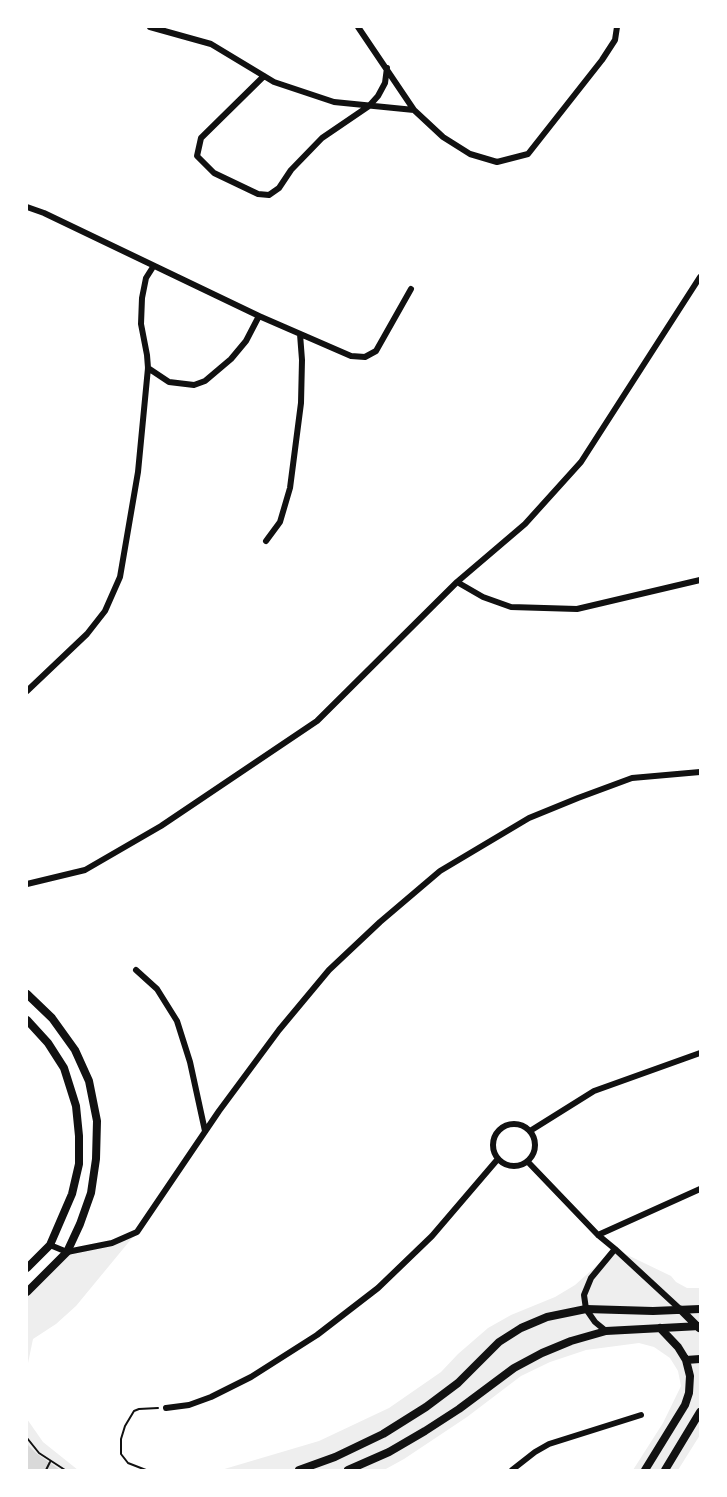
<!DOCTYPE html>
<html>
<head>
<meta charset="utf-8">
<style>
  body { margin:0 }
  #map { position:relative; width:727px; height:1497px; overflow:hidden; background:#fff; font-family:Cabin,sans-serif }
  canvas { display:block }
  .frame { position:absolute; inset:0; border:28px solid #fff; pointer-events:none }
</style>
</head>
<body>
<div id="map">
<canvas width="727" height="1497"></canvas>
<div class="frame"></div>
</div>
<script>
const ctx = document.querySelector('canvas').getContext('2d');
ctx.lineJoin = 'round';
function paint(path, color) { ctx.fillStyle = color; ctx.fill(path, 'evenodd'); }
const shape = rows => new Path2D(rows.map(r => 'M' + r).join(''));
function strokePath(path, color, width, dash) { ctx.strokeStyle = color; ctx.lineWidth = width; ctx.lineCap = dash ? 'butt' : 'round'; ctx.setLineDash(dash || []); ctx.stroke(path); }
paint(shape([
  [137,1232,76,1306,56,1324,33,1339,27,1368,27,1292,67,1252,112,1243],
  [615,1249,671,1276,676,1282,687,1288,700,1288,700,1435,678,1470,633,1470,663,1423,681,1386,678,1371,670,1358,654,1347,639,1343,586,1350,550,1362,521,1376,467,1417,404,1459,384,1470,221,1470,319,1441,389,1408,441,1372,458,1354,488,1328,511,1315,555,1297,575,1285],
  [27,1419,43,1442,78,1470,27,1470]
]), '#eee');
paint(shape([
  [27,1444,36,1453,60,1470,27,1470]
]), '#d9d9d9');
strokePath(shape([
  [27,1438,39,1453,65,1470],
  [46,1470,50,1462],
  [146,1470,128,1463,121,1454,121,1439,125,1426,134,1411,139,1409,158,1408]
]), '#111', 2);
strokePath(shape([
  [150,27,211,44,274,82,334,102,414,110,358,27],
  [264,76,201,138,197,156,214,173,258,194,269,195,279,188,291,170,322,138,369,106,378,96,385,83,387,68],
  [414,110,443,137,470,154,497,162,528,154,602,60,615,40,617,27],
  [27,207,44,213,259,316,351,356,365,357,376,351,411,289],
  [148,368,169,382,194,385,205,381,231,359,246,341,259,316],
  [266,541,280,522,290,488,301,403,302,360,300,334],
  [457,582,483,597,511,607,577,609,700,580],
  [27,691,87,634,105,611,120,577,138,472,148,368,147,355,141,324,142,298,146,278,153,267],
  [27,884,85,870,161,826,317,721,457,582,525,524,581,462,700,277],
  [136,970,157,989,177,1021,190,1062,205,1131],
  '493 1145a21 21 0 1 1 42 0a21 21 0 1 1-42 0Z',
  [530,1131,594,1091,700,1053],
  [528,1162,598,1235,615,1249],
  [598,1235,700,1189],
  [50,1245,67,1252,112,1243,137,1232,219,1111,279,1030,329,970,380,922,440,871,529,818,578,798,632,778,700,772],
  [606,1331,595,1322,586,1309,584,1295,591,1278,615,1249,681,1310],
  [166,1408,189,1405,211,1397,251,1377,317,1335,378,1288,432,1236,497,1160],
  [512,1470,535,1452,549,1444,641,1415]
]), '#111', 6);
strokePath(shape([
  [27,994,52,1018,75,1050,89,1081,97,1121,96,1159,91,1193,80,1224,67,1252,27,1292],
  [27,1020,48,1043,64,1068,76,1106,79,1136,79,1164,72,1194,50,1245,27,1268],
  [681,1310,699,1328],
  [686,1360,700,1359],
  [299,1470,335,1457,383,1434,426,1407,458,1383,499,1342,521,1328,547,1317,586,1309,653,1311,700,1309],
  [348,1470,389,1452,425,1431,459,1409,514,1368,542,1353,571,1341,606,1331,700,1326],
  [645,1470,685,1405,689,1393,690,1376,686,1360,678,1347,660,1328],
  [665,1470,700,1412]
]), '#111', 8);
</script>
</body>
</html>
